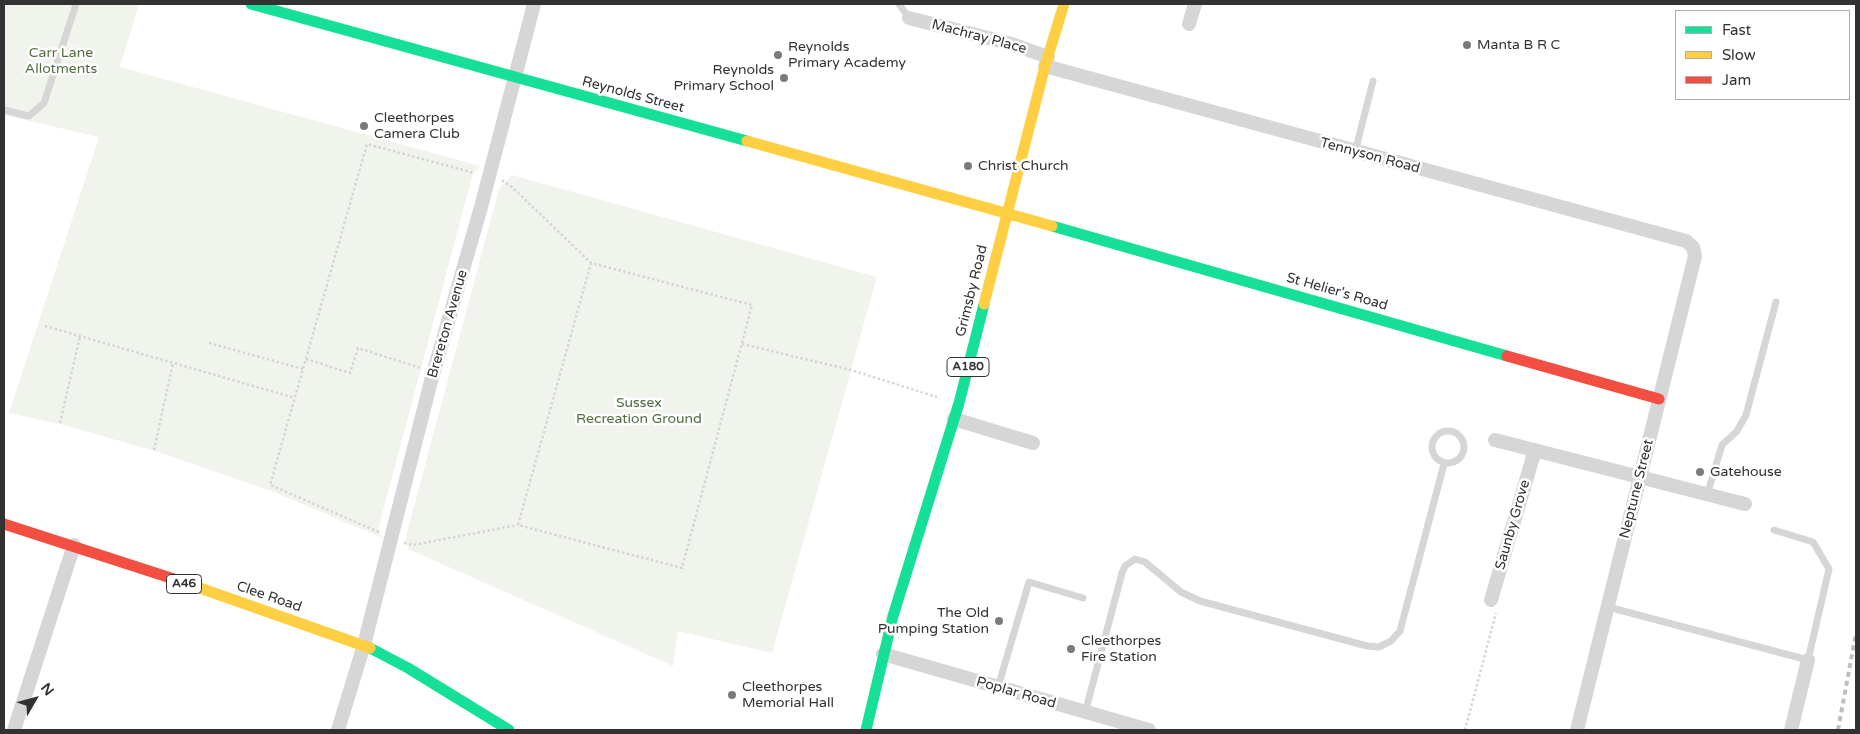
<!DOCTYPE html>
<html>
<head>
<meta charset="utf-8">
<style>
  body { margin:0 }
  #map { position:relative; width:1860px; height:734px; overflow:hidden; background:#fff; font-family:"Varela Round",sans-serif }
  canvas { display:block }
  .frame { position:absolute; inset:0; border:5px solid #323232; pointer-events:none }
  .legend { position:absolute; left:1675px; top:10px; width:175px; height:90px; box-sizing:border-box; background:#fff; border:1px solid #adadad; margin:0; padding:6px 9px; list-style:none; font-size:15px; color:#323232 }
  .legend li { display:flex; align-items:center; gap:10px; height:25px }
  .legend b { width:25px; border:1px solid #adadad }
  .north { position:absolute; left:10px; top:674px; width:50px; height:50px; -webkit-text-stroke:4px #fff; paint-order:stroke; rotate:52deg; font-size:14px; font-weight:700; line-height:20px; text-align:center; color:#323232 }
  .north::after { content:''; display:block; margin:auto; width:18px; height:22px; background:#323232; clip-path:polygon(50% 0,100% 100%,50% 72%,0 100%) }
</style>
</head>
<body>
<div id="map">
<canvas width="1860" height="734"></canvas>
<div class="frame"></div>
<ul class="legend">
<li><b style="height:6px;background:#16e098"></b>Fast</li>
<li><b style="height:6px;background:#ffcf43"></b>Slow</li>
<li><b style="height:6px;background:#f24e42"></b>Jam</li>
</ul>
<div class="north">N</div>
</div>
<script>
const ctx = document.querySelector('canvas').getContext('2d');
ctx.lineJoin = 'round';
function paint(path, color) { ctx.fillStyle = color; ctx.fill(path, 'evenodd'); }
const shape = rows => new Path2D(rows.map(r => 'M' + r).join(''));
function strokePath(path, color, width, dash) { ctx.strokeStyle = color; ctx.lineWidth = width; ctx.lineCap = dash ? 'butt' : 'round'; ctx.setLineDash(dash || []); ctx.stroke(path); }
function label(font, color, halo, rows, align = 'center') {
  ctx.font = font + ' "Varela Round",sans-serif'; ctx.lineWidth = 5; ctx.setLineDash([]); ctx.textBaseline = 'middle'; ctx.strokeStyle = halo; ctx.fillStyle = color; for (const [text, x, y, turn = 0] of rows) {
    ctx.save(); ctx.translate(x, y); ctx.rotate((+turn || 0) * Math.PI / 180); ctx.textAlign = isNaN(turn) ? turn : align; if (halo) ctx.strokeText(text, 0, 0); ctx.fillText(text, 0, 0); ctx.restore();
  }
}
paint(shape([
  [4,4,139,4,120,67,480,166,473,173,379,526,378,532,385,539,274,492,158,452,64,425,9,413,99,137,4,115],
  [512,175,877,277,772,653,678,631,673,666,408,549,405,540,499,189]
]), '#f0f4ed');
strokePath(shape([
  [502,180,513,188,591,263,752,305,682,568,518,525,591,263],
  [45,326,295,398],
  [209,343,303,369],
  [742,344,851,370,940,398],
  [306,359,350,373,358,348,421,368],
  [60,423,80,336],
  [154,450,173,363],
  [379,532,270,485,367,144,474,173],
  [404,543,413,545,518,525],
  [1465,730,1496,613]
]), '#d5d5d5', 2.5, [2.5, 2.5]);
strokePath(shape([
  [899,4,909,18],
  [4,110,29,116,44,103,76,4],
  [1355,152,1373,81],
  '1432 447a16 16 0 1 1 32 0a16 16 0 1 1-32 0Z',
  [1707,495,1722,445,1737,431,1746,415,1776,302],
  [1608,607,1808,660,1829,569,1813,542,1774,530],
  [998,687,1029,582,1083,598],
  [1085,713,1122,573,1125,566,1135,559,1145,562,1181,592,1200,601,1367,646,1379,647,1391,641,1400,631,1444,464]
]), '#d6d6d6', 7);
strokePath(shape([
  [909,18,1012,44,1048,57],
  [1189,24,1195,4],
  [1045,66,1686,241,1693,247,1695,256,1577,730],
  [954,419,1033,443],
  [1495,440,1745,504],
  [1491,600,1535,450],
  [883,654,1149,730],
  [14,730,74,545],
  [338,730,364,645,431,381,481,207,534,4],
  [1791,730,1808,660]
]), '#d6d6d6', 14);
strokePath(shape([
  [251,4,747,141],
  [1052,226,1507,356],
  [370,648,408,668,509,730],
  [866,730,893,616,959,403,984,304]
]), '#16e098', 11);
strokePath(shape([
  [747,141,1052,226],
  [984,304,1045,66,1064,4],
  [180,581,370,648]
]), '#ffcf43', 11);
strokePath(shape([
  [1507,356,1659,399],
  [4,524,180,581]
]), '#f24e42', 11);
strokePath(shape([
  [1838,730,1856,633]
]), '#bebebe', 4, [5, 4]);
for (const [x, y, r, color] of [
  [1467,45,5,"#7a7a7a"],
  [778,55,5,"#7a7a7a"],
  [784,78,5,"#7a7a7a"],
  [364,126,5,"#7a7a7a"],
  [968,166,5,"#7a7a7a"],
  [1700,472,5,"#7a7a7a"],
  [999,621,5,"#7a7a7a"],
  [1071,649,5,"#7a7a7a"],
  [732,695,5,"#7a7a7a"]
]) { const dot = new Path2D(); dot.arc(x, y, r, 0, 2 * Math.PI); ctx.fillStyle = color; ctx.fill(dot); strokePath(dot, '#fff', 2); }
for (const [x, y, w] of [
  [968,367,42],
  [184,584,35]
]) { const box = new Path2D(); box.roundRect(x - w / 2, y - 9.5, w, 19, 4); ctx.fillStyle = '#fff'; ctx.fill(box); strokePath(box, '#323232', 1); }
label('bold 12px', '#323232', null, [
  ["A180",968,367],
  ["A46",184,584]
]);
label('14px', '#323232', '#fff', [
  ["Machray Place",979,37,15],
  ["Reynolds Street",633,95,15],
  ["Tennyson Road",1370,156,15],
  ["Grimsby Road",972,291,-76],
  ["St Helier's Road",1337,292,16],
  ["Brereton Avenue",448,324,-74],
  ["Neptune Street",1637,489,-76],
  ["Saunby Grove",1513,525,-74],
  ["Clee Road",269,597,19],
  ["Poplar Road",1016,693,16]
]);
label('14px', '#323232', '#fff', [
  ["Manta B R C",1477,45],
  ["Reynolds",788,47],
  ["Primary Academy",788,63],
  ["Reynolds",774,70,"right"],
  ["Primary School",774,86,"right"],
  ["Cleethorpes",374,118],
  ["Camera Club",374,134],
  ["Christ Church",978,166],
  ["Gatehouse",1710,472],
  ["The Old",989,613,"right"],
  ["Pumping Station",989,629,"right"],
  ["Cleethorpes",1081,641],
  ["Fire Station",1081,657],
  ["Cleethorpes",742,687],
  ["Memorial Hall",742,703]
], 'left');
label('14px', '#526e40', '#fff', [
  ["Carr Lane",61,53],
  ["Allotments",61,69],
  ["Sussex",639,403],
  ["Recreation Ground",639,419]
]);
</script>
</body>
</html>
